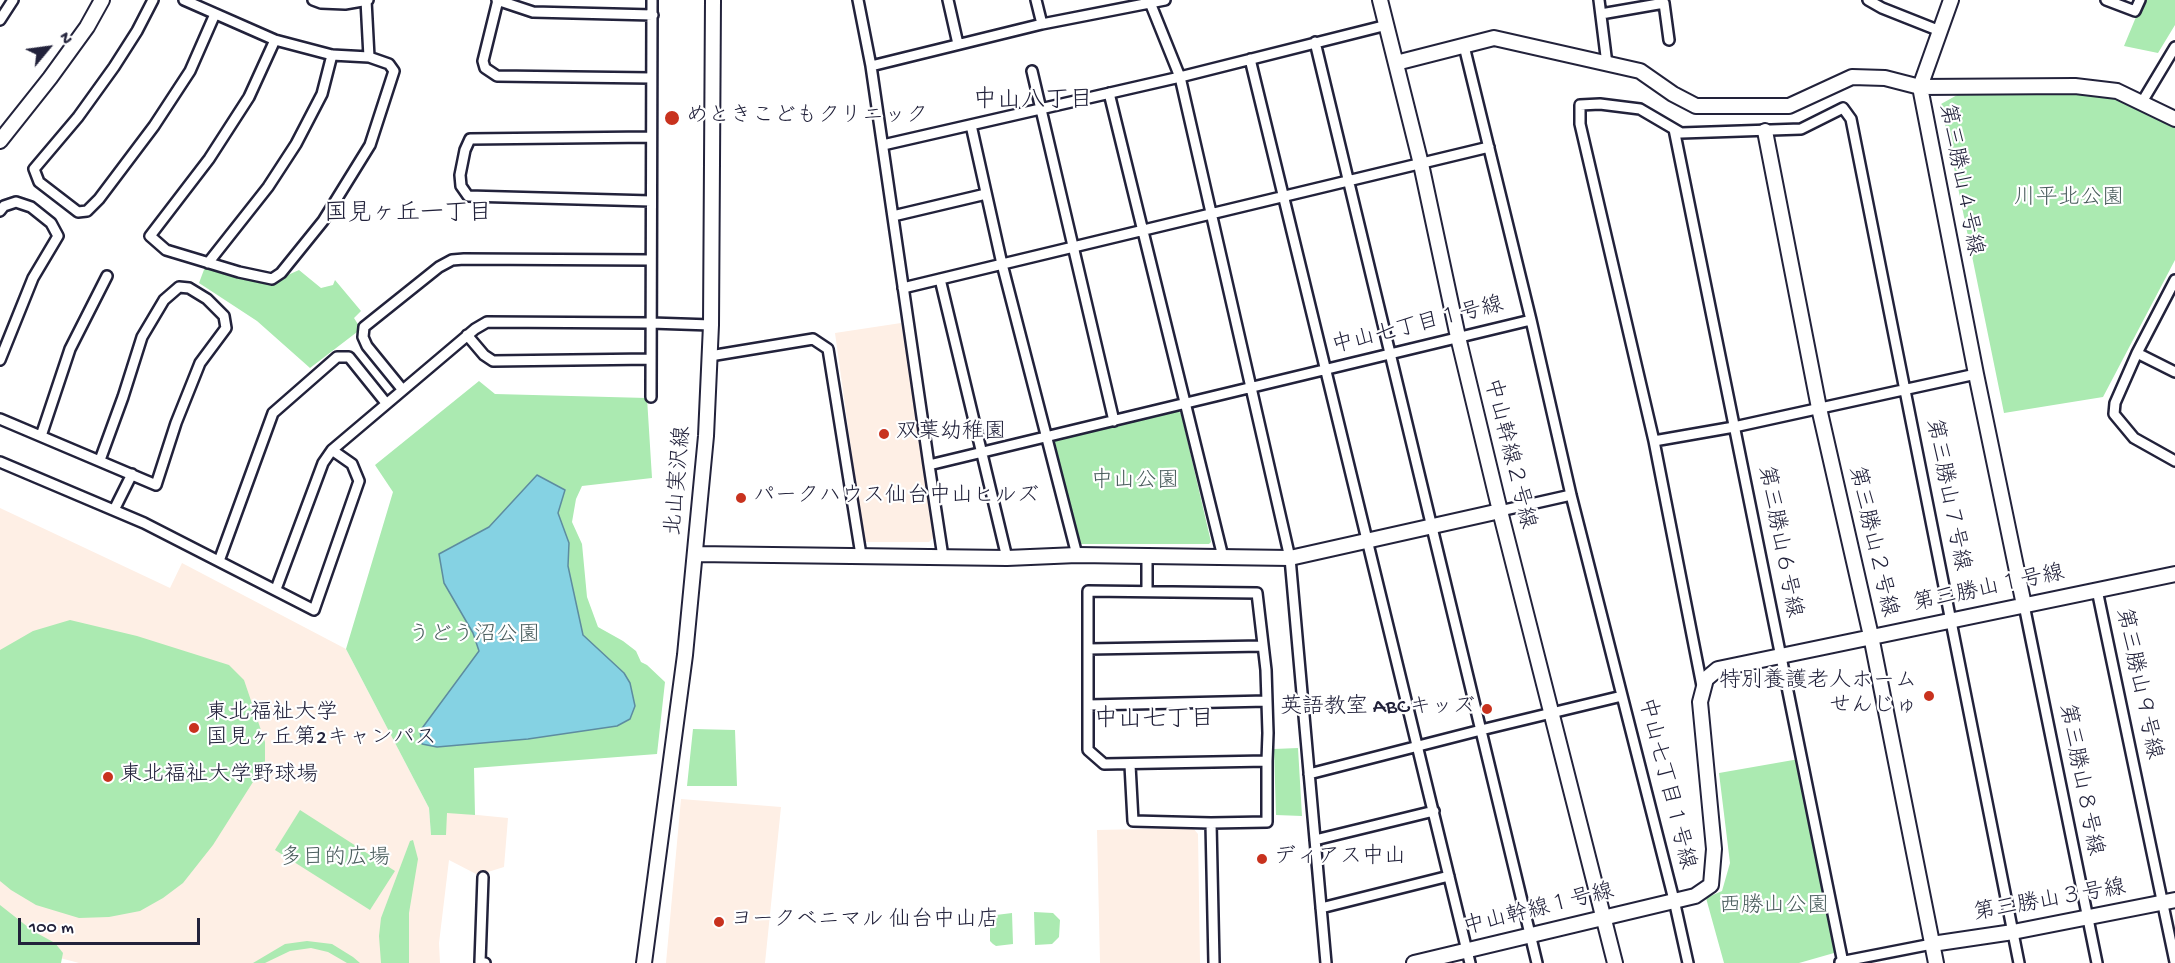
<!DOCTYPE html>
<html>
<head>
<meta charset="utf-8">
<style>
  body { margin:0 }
  #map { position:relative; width:2175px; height:963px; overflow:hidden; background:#fff; font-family:"Gochi Hand",sans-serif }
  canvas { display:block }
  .north { position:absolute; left:18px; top:18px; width:60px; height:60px; -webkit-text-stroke:4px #fff; paint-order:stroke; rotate:61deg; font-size:16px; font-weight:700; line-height:24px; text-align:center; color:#22223b }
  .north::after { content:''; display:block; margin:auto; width:21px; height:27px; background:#22223b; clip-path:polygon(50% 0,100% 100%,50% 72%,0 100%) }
  .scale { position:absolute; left:18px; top:918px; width:182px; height:27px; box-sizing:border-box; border:3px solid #22223b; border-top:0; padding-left:8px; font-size:18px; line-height:21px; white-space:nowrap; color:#22223b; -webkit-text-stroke:4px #fff; paint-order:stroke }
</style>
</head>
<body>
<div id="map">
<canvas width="2175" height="963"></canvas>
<div class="north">N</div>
<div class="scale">100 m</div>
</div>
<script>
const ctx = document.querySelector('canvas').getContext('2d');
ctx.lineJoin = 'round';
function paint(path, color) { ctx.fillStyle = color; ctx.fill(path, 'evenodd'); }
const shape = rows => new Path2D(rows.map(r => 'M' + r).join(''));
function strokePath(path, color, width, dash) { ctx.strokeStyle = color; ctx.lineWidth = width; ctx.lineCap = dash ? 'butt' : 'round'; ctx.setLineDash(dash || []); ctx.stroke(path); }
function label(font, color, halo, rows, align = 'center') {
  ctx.font = font + ' "Gochi Hand","Klee One",sans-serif'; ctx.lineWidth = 4.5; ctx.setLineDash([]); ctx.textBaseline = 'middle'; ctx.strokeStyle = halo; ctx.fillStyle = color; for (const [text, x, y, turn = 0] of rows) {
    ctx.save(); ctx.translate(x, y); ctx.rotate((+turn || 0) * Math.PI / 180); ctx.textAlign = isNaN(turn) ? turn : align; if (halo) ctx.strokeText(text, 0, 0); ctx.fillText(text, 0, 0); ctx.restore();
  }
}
paint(shape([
  [901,323,936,535,929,542,864,542,835,333],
  [0,508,170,588,182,563,346,649,429,808,431,835,447,812,508,818,504,867,478,875,449,860,439,943,440,963,79,963,41,953,0,927],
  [681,799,781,807,765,963,666,963],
  [1193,828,1198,834,1200,963,1100,963,1097,830]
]), '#feefe5');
paint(shape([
  [2143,0,2175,0,2175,25,2158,53,2124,46],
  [2071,93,2116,96,2175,127,2175,260,2103,397,2004,413,1941,104,1959,94],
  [205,267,270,283,299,270,321,288,333,285,335,280,361,311,354,318,361,329,310,368,257,321,199,283],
  [479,381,495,394,647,398,652,478,582,486,576,499,572,522,582,544,587,597,598,627,623,641,636,651,641,662,647,665,665,682,657,754,474,768,475,815,447,813,446,835,431,835,429,808,346,649,393,492,375,465],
  [1177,411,1181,413,1211,542,1209,544,1079,544,1052,443,1055,439],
  [70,620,137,636,229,665,244,680,265,742,265,763,213,845,183,883,163,898,140,911,109,917,79,918,36,905,11,890,0,881,0,650,33,631],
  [693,729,735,730,737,786,687,786],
  [1298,748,1302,816,1276,815,1274,749],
  [1799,759,1836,950,1834,953,1799,963,1724,963,1706,898,1722,891,1730,863,1719,773],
  [300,810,395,871,370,910,275,850],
  [413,840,418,859,409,913,409,963,381,963,379,936,381,918,410,841],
  [0,905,33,931,55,943,63,953,61,963,0,963],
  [1034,912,1053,913,1060,920,1059,937,1052,944,1035,945],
  [1012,913,1013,944,996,946,993,944,990,941,990,924,992,920,996,915],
  [307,941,332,944,353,957,360,963,347,963,328,952,311,948,290,951,265,963,253,963,285,944]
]), '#abeab1');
const water = shape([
  [537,475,565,490,558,513,569,543,568,566,583,635,624,673,630,683,635,706,630,719,617,726,528,739,437,747,422,744,420,731,479,651,473,633,444,583,439,554,489,527,537,475]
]);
paint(water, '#85d2e3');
strokePath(water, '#5d8ca0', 1.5);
const street = shape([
  [153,0,137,31,114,67,78,117,34,169,39,182,78,212,87,211,99,199,154,126,190,71,215,14],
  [184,0,275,40,332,55,369,57,389,64,394,71,370,145,323,221,281,273,272,279,239,272,166,250,150,236,209,159,249,97,275,40],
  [313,0,321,3,345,4,368,0],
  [366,0,369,57],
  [497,0,533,12,653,15],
  [498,0,483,61,485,68,497,76,651,78],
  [858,0,871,66,929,465],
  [948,0,958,44],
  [1036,0,1042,24],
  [1149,0,1180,77,1290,558,1326,963],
  [1599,0,1607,64],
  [1868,0,1882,8,1940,31],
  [2106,0,2135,11,2140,0],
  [1601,14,1664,3,1669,40],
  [0,20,13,0],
  [1315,42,1537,963],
  [1464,46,1531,320],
  [1250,59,1470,963],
  [871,66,1042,24,1165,0],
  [1032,71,1114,421],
  [1109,93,1223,557],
  [2142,102,2175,47],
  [971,125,1002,264,1077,555],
  [1674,129,1843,963],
  [883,145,1180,77,1387,25],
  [651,201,468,196,461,186,460,175,465,150,470,139,651,137],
  [0,211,4,206,16,202,31,207,51,223,58,236,33,278,0,360],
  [893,216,986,194],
  [208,263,268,187,296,144,322,94,332,55],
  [940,279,1007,558],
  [2175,280,2137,353,2115,403,2114,414,2134,438,2175,461],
  [903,288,1489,147],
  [467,335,484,355,493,361,651,359],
  [2137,353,2175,372],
  [710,356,813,339,828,349,861,555],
  [402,389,367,346,363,337,364,327,439,267,452,260,464,259,651,260],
  [651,397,652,0],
  [0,419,156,485,176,423,200,363,226,328,224,316,207,299,189,288,179,287,164,300,142,337,123,397,100,460],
  [41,436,70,349,107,276],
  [1654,441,1734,427,1976,374],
  [0,462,144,523,314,610,359,481,352,464,332,450],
  [114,510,132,474],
  [1500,511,1571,495],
  [943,557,929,465,1531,320,1571,495,1674,900,1688,963],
  [219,561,273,413,337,357,349,357,386,403],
  [276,589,323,463,332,450,475,329,487,322,651,323,711,325],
  [2097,590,2175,962],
  [1147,591,1147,556],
  [2024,605,2097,963],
  [1088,649,1263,646],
  [1702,686,1654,441,1580,124,1580,105,1600,104,1640,109,1681,133,1801,129,1843,108,1851,119,2019,963],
  [1088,705,1267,701],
  [1130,765,1133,821,1211,823,1267,822,1267,761,1268,733,1266,670,1257,593,1088,591,1088,750,1104,764,1267,761],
  [1309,774,1481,730,1622,696],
  [1211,823,1214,963],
  [1315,840,1434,811],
  [483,877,480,962,485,963],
  [1321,908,1449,876],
  [1840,962,1932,944]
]);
const secondary = shape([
  [1380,0,1421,164,1458,337,1500,511,1615,963],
  [1396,63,1494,38,1640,71,1673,94,1696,106,1789,106,1852,77,1885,78,1920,87,2075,86,2117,91,2175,119],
  [1920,87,1976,374,2024,605],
  [1920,87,1951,0],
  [1765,131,1819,408,1871,636,1936,963],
  [0,141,50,78,87,27,102,0],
  [695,554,1007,558,1077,555,1290,558,1500,511],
  [1932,944,2013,932,2175,900],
  [644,963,685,655,706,436,711,325,713,0],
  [1414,963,1695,896,1711,885,1714,849,1700,702,1706,679,1718,669,2175,574]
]);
strokePath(street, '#22223b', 14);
strokePath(secondary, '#22223b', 18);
strokePath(street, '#fff', 9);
strokePath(secondary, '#fff', 14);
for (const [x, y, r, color] of [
  [672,118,8,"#c8321e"],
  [884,434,6,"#c8321e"],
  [741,498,6,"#c8321e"],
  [1929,696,6,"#c8321e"],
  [1487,709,6,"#c8321e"],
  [194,728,6,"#c8321e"],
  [108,777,6,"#c8321e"],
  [1262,859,6,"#c8321e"],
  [719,922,6,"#c8321e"]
]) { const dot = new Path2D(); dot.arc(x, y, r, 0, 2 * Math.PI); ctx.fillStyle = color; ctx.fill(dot); strokePath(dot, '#fff', 2); }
label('22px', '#22223b', '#fff', [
  ["めときこどもクリニック",686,118],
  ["双葉幼稚園",896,434],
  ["パークハウス仙台中山ヒルズ",753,498],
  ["特別養護老人ホーム",1917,683,"right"],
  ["せんじゅ",1917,708,"right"],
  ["英語教室 ABCキッズ",1475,709,"right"],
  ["東北福祉大学",206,715],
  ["国見ヶ丘第2キャンパス",206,740],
  ["東北福祉大学野球場",120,777],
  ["ディアス中山",1274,859],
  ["ヨークベニマル 仙台中山店",731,922]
], 'left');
label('22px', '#22223b', '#fff', [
  ["第三勝山４号線",1959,180,79],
  ["中山七丁目１号線",1418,327,-14],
  ["中山幹線２号線",1508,454,76],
  ["北山実沢線",680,481,-85],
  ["第三勝山７号線",1946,495,79],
  ["第三勝山６号線",1778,542,79],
  ["第三勝山２号線",1871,542,77],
  ["第三勝山１号線",1989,590,-12],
  ["第三勝山９号線",2137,684,78],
  ["第三勝山８号線",2079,780,79],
  ["中山七丁目１号線",1665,784,76],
  ["第三勝山３号線",2050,902,-10],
  ["中山幹線１号線",1539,911,-14]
]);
label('22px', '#4b5e5e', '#fff', [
  ["川平北公園",2069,200],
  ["中山公園",1135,483],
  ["うどう沼公園",474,637],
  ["多目的広場",335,860],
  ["西勝山公園",1774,908]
]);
label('24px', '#22223b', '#fff', [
  ["中山八丁目",1033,102],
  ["国見ヶ丘一丁目",408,215],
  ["中山七丁目",1154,721]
]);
</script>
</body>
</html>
